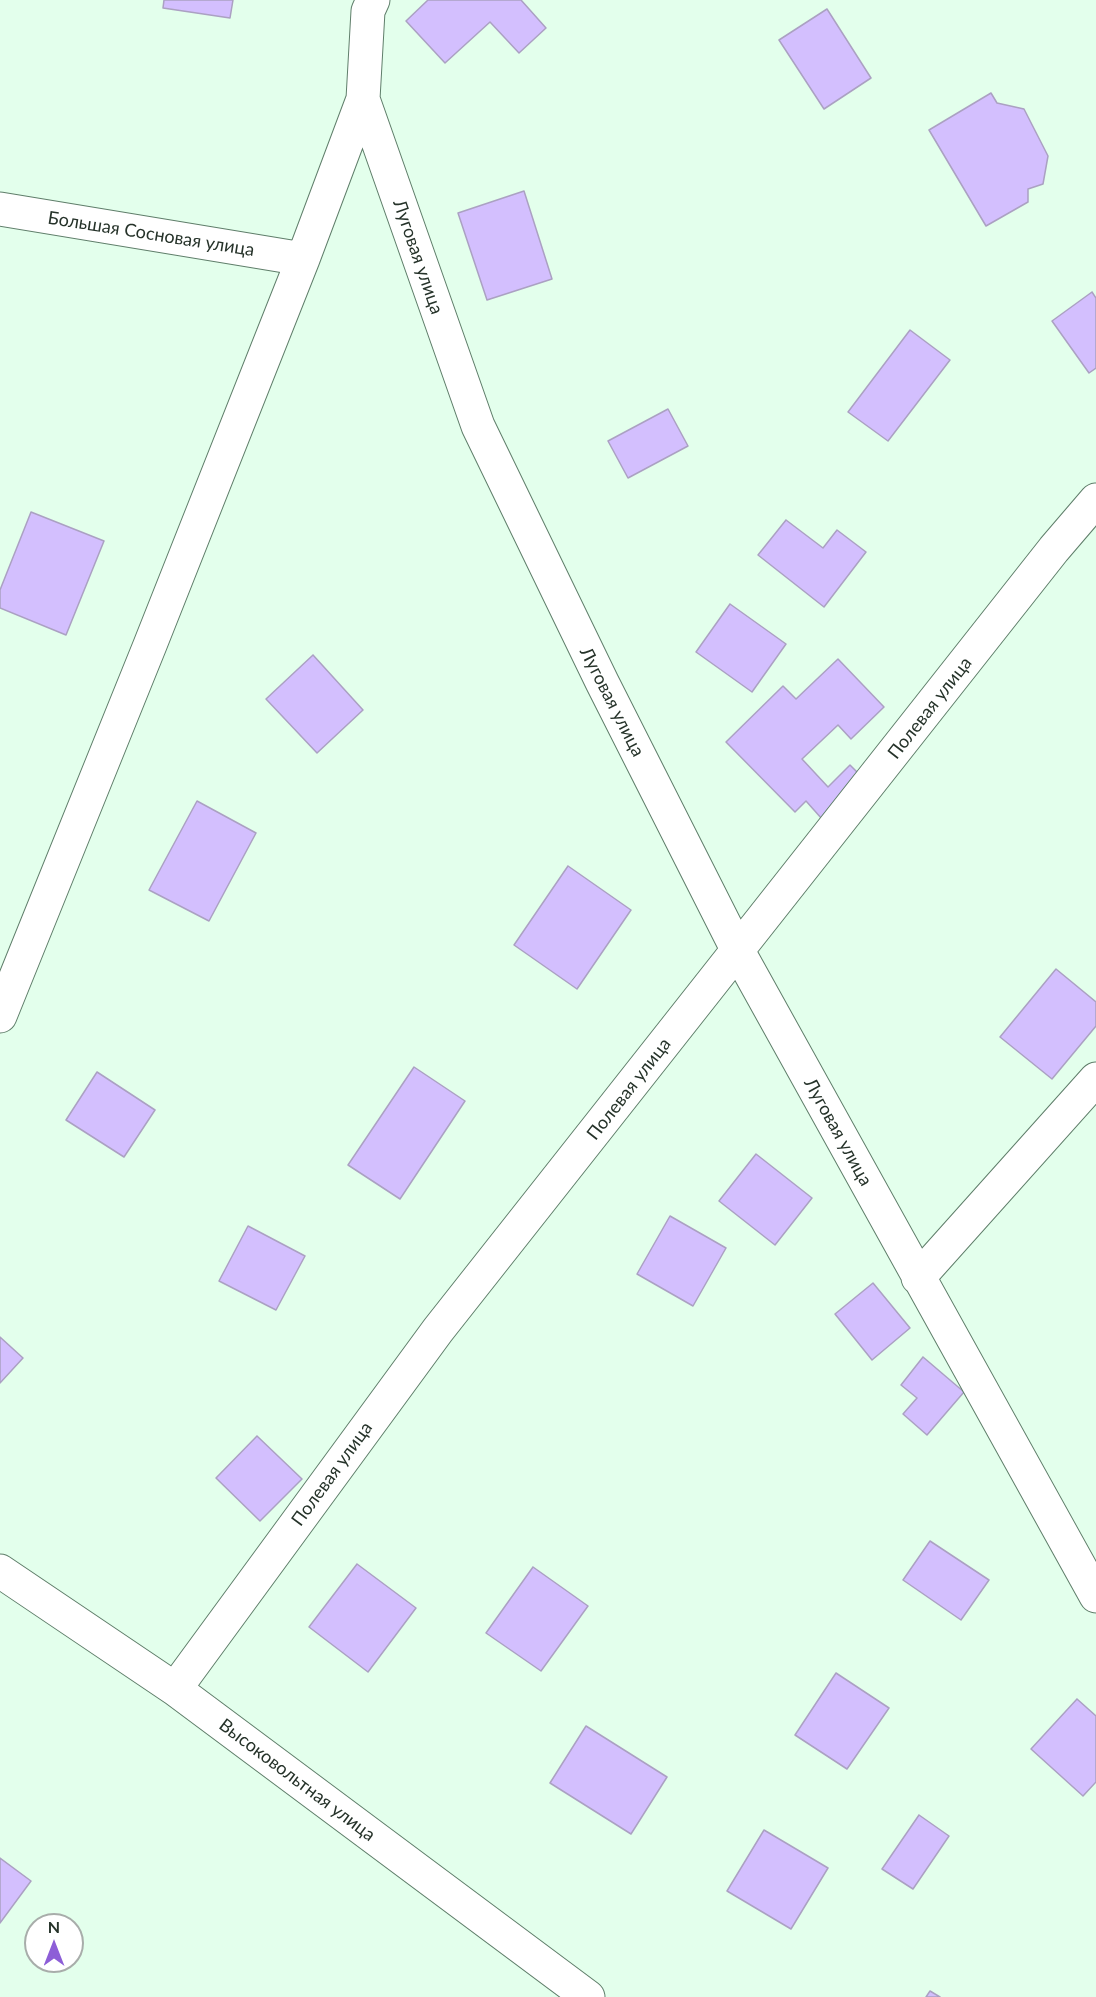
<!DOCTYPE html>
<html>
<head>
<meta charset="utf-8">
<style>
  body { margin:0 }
  #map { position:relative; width:1096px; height:1997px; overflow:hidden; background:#e3ffec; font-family:Lato,sans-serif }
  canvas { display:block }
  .north { position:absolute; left:24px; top:1913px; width:60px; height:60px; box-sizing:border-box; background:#fff; border:2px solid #a8adaa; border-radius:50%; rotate:0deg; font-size:16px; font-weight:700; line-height:24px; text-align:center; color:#26332a }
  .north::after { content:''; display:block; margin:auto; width:21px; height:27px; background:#8d5ed7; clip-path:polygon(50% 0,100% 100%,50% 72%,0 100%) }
</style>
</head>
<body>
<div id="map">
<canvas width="1096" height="1997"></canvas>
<div class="north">N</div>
</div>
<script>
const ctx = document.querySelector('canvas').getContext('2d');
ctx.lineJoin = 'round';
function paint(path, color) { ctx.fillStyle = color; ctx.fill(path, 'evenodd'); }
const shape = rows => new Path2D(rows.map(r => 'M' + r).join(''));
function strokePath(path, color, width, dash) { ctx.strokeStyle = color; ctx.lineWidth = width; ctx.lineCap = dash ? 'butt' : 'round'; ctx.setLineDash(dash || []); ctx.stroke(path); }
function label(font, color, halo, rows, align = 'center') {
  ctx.font = font + ' Lato,sans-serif'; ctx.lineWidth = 4.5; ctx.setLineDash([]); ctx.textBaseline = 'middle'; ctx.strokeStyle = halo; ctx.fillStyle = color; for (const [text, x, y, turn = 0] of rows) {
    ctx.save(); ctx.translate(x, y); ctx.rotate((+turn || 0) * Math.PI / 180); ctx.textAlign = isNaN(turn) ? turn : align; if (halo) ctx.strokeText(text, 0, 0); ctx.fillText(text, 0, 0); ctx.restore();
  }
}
const building = shape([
  [164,0,233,0,230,18,163,8,164,0],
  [428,0,521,0,546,28,519,53,490,22,445,63,406,21,428,0],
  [827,9,871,78,824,109,779,40,827,9],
  [991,93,997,103,1024,109,1048,156,1043,184,1028,189,1028,202,986,226,929,130,991,93],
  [524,191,552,279,487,300,458,213,524,191],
  [1092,292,1096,298,1096,368,1089,373,1052,321,1092,292],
  [910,330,950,360,888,441,848,412,910,330],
  [668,409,688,446,628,478,608,441,668,409],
  [31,512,104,541,66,635,0,608,0,590,31,512],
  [786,520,823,548,837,530,866,552,824,607,758,555,786,520],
  [730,604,786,644,752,692,696,652,730,604],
  [313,655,363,710,317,753,266,699,313,655],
  [838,659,884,707,851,739,838,725,802,759,828,787,850,765,864,779,822,819,806,801,795,812,726,742,783,686,796,699,838,659],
  [197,801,256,833,209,921,149,890,197,801],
  [568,866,631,910,577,989,514,945,568,866],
  [1056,969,1096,1002,1096,1026,1052,1079,1000,1037,1056,969],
  [414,1067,465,1101,400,1199,348,1165,414,1067],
  [97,1072,155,1110,124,1157,66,1120,97,1072],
  [756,1154,812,1198,775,1245,719,1201,756,1154],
  [670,1216,726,1248,693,1306,637,1274,670,1216],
  [248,1226,305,1256,276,1310,219,1281,248,1226],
  [873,1283,910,1328,872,1360,835,1314,873,1283],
  [0,1337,23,1358,0,1383,0,1337],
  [923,1357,964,1392,927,1435,903,1414,917,1398,901,1385,923,1357],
  [257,1436,302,1479,260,1521,216,1478,257,1436],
  [930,1541,989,1580,961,1620,903,1580,930,1541],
  [357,1564,416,1608,368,1672,309,1627,357,1564],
  [533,1567,588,1606,541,1671,486,1633,533,1567],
  [836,1673,889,1708,847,1769,795,1735,836,1673],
  [1077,1699,1096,1716,1096,1782,1083,1796,1031,1749,1077,1699],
  [586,1726,667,1777,631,1834,550,1783,586,1726],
  [919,1815,949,1836,913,1889,882,1869,919,1815],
  [764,1830,828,1868,791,1929,727,1891,764,1830],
  [0,1858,31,1881,0,1923,0,1858],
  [930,1991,940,1997,926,1997,930,1991]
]);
paint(building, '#d3bffe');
strokePath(building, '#aba1c2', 1.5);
const street = shape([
  [363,99,478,426,602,682,738,951,1096,1596],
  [0,209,303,259],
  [0,1016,150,645,303,259,363,99,368,11,373,0],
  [918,1278,1096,1079],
  [0,1571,175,1689,588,1997],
  [175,1689,438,1330,1054,549,1096,500]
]);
strokePath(street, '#5f7e6a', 35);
strokePath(street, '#fff', 33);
label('18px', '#26332a', '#fff', [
  ["Большая Сосновая улица",151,234,9],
  ["Луговая улица",418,257,71],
  ["Луговая улица",612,702,63],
  ["Полевая улица",930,708,-52],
  ["Полевая улица",629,1089,-52],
  ["Луговая улица",838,1132,61],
  ["Полевая улица",332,1474,-54],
  ["Высоковольтная улица",297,1780,37]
]);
</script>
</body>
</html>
